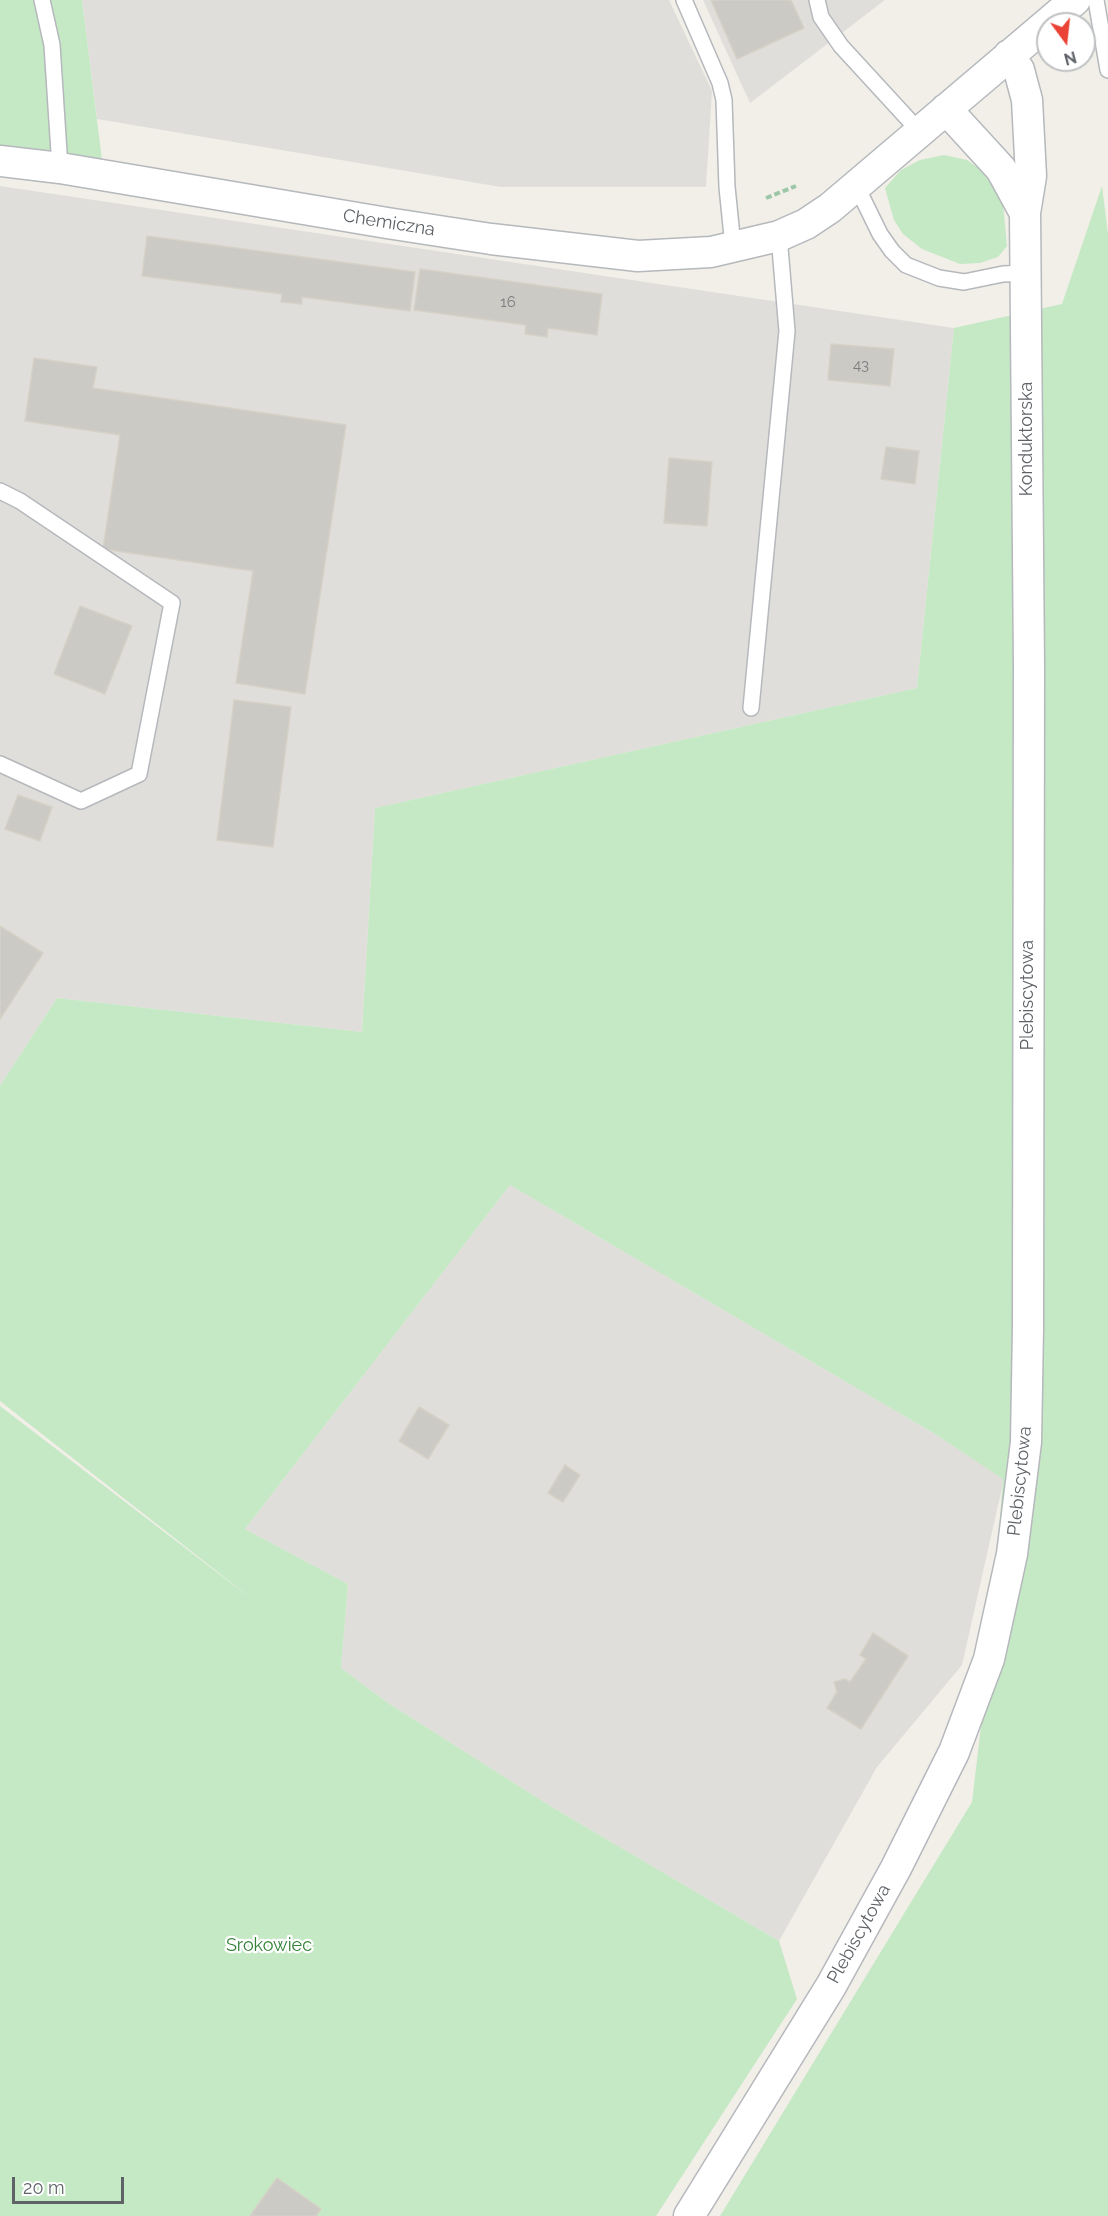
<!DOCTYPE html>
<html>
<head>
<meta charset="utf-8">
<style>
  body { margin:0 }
  #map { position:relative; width:1108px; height:2216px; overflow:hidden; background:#f1efe8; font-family:Raleway,sans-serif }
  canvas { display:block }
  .north { position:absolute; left:1036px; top:12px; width:60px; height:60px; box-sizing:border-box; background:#fff; border:2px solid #bfc1c3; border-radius:50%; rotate:165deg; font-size:16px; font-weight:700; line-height:24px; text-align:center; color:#5f6368 }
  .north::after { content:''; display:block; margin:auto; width:21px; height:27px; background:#ea4335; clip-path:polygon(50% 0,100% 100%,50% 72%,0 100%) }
  .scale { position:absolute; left:12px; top:2177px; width:112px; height:27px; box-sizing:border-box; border:3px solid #5f6368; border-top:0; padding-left:8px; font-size:18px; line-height:21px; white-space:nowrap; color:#5f6368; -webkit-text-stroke:4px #fff; paint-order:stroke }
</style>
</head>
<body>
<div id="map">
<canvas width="1108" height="2216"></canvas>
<div class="north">N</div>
<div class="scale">20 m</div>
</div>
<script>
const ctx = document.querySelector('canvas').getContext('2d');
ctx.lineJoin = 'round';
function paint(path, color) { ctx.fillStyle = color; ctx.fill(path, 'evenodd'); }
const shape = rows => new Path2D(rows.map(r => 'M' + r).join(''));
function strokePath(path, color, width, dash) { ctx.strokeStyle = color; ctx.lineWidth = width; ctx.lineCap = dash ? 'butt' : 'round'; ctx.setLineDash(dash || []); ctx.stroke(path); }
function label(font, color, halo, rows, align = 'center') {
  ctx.font = font + ' Raleway,sans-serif'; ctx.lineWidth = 4.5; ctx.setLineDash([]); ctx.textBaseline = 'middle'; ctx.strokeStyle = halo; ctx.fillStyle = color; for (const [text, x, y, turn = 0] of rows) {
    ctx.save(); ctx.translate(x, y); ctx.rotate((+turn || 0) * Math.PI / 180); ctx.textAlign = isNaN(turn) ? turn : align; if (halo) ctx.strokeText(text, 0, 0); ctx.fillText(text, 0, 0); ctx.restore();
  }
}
paint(shape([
  [82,0,669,0,712,91,706,187,501,187,97,119],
  [703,0,885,0,750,103],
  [0,186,954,328,917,688,375,808,362,1032,57,998,0,1086],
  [510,1185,935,1434,1004,1479,962,1665,877,1767,779,1941,552,1807,388,1703,341,1668,348,1584,245,1529]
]), '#e0deda');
paint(shape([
  [0,0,82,0,102,160,0,152],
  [944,155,967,160,987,174,1003,204,1007,246,998,257,980,263,960,264,922,249,903,234,894,220,885,188,901,170,920,160],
  [1102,186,1108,234,1108,2216,720,2216,972,1802,989,1659,1003,1479,935,1434,510,1185,245,1529,348,1584,341,1668,388,1703,552,1807,779,1941,797,1999,656,2216,0,2216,0,1406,261,1606,0,1401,0,1086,57,998,362,1032,375,808,917,688,954,328,1062,304]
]), '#c5e8c5');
const building = shape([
  [711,0,791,0,804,28,737,59,711,0],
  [147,236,415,272,410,311,302,297,302,304,281,302,282,294,142,276,147,236],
  [420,269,602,294,597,335,548,328,547,337,525,334,526,325,414,310,420,269],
  [831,344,894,349,890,386,828,380,831,344],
  [34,358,97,367,93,388,346,425,305,694,236,683,253,571,103,549,120,435,25,421,34,358],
  [886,447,919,451,915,484,881,479,886,447],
  [669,458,712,462,707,526,664,523,669,458],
  [80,606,132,626,105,694,54,674,80,606],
  [234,700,291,707,273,847,217,840,234,700],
  [18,795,52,807,40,841,5,829,18,795],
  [0,926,43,953,0,1019,0,926],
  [419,1407,449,1425,428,1459,399,1441,419,1407],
  [565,1465,580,1475,563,1502,548,1493,565,1465],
  [873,1633,908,1656,861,1729,827,1708,837,1692,834,1682,845,1679,850,1682,866,1659,860,1655,873,1633],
  [277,2178,321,2209,316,2216,250,2216,277,2178]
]);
paint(building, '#cccac5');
strokePath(building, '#d6d1c6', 1.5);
const lane = shape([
  [42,0,52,45,60,168],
  [684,0,720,83,724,100,727,187,733,246],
  [817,0,821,17,841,46,920,132],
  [1096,0,1108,70],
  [857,187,880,234,892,251,906,265,939,278,964,282,1003,274,1027,273],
  [0,491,20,501,172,603,139,774,81,801,0,764],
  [751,708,787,331,779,236]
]);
const street = shape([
  [946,109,1001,169,1025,213],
  [0,161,60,168,387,223,491,239,638,256,711,252,779,236,806,224,830,208,1075,0],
  [689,2216,831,1986,896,1868,954,1752,989,1659,1012,1554,1026,1442,1028,1328,1029,666,1025,213,1031,176,1027,100,1019,70,1009,55]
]);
strokePath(lane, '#b5b8bc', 18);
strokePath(street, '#b5b8bc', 33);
strokePath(shape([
  [766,198,796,186]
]), '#9cc7a9', 4, [6, 3]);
strokePath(lane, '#fff', 15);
strokePath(street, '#fff', 30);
label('15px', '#7a7d7f', null, [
  ["16",508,302],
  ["43",861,365]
]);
label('18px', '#5f6368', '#fff', [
  ["Chemiczna",389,223,9],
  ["Konduktorska",1027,439,-90],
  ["Plebiscytowa",1028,995,-90],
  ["Plebiscytowa",1020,1481,-84],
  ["Plebiscytowa",859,1934,-61]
]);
label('18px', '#348238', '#fff', [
  ["Srokowiec",269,1946]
]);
</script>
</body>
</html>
